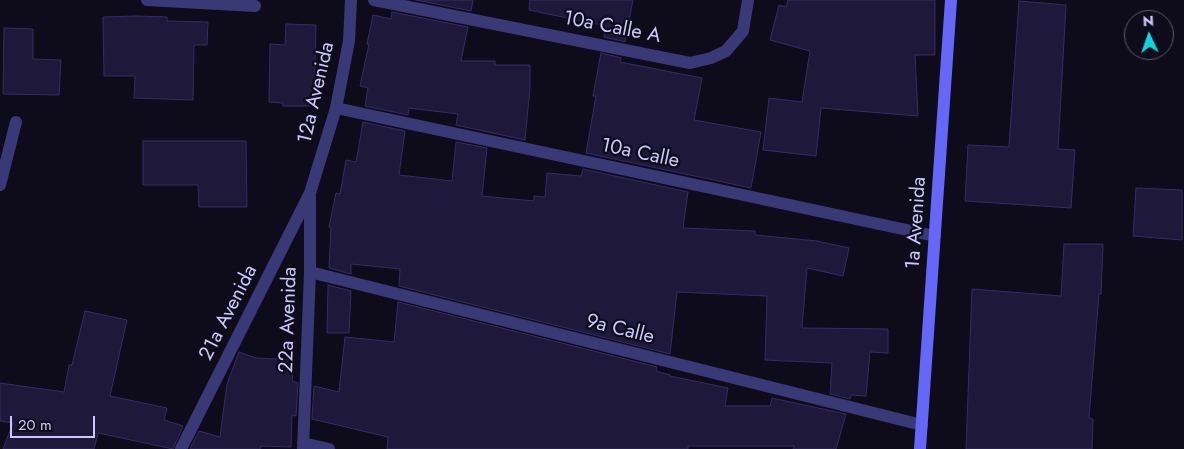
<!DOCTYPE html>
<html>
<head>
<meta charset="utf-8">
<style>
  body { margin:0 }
  #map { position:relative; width:1184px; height:449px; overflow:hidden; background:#0e0c1a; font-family:Jost,sans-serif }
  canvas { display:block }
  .north { position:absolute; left:1124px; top:10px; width:50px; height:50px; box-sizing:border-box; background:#0e0c1a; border:1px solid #5a5774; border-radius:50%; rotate:357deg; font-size:14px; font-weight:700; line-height:20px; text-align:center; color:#ccc8fc }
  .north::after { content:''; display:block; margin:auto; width:18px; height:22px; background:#0dd6e2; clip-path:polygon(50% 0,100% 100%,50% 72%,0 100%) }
  .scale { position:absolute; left:10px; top:416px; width:85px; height:22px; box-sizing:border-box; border:2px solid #ccc8fc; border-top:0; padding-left:6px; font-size:15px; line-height:18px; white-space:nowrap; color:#ccc8fc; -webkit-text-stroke:4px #0e0c1a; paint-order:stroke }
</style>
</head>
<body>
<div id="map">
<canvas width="1184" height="449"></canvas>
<div class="north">N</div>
<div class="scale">20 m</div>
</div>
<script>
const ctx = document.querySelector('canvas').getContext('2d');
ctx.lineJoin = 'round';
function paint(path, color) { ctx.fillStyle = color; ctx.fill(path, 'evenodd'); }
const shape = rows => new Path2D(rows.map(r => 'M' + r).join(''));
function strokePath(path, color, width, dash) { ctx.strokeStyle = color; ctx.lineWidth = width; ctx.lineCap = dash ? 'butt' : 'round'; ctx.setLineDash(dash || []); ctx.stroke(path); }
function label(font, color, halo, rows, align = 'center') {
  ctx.font = font + ' Jost,sans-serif'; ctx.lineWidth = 4.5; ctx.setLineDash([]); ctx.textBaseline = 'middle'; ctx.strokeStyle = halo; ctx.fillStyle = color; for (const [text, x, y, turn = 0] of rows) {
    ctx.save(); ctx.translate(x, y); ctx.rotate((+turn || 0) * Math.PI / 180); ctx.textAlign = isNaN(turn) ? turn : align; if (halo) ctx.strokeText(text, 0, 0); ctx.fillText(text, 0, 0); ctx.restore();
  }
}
const building = shape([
  [416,0,473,0,471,11,416,0],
  [530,0,633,0,625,42,604,37,606,26,529,10,530,0],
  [788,0,935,0,935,55,915,55,918,116,821,108,816,156,763,150,769,98,802,102,810,51,770,40,779,5,786,7,788,0],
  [1019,1,1066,5,1058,149,1075,150,1071,208,965,201,968,145,1009,147,1019,1],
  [392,12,468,27,461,61,495,61,495,65,530,65,530,88,525,140,456,125,458,114,409,108,408,115,365,106,368,88,360,86,369,44,367,44,373,15,391,19,392,12],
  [136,16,167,17,167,21,208,22,207,45,194,45,193,100,134,98,135,76,104,76,103,17,136,16],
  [286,24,316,25,314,106,283,106,283,103,269,102,270,44,285,45,286,24],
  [4,28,33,29,33,59,61,60,59,95,3,94,4,28],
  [601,53,621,58,620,62,702,78,694,120,761,132,751,188,586,153,596,96,593,96,601,53],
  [363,122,405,131,399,175,452,181,456,142,487,148,482,196,534,201,534,196,545,197,547,173,581,176,583,169,688,192,683,228,755,231,755,235,817,241,849,248,843,276,807,268,802,328,888,329,888,353,870,352,866,396,851,395,850,399,830,394,832,363,765,360,767,296,677,292,670,354,399,286,400,269,351,264,351,274,329,268,331,227,329,227,336,193,340,194,346,160,356,162,363,122],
  [143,141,246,141,247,207,199,207,198,185,143,185,143,141],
  [1136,188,1182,190,1182,240,1133,236,1136,188],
  [1064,244,1103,244,1101,294,1099,294,1089,418,1093,419,1092,449,966,449,972,289,1061,296,1064,244],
  [328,285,351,291,349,333,327,333,328,285],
  [398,302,657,367,656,371,670,375,670,376,728,388,725,406,770,406,772,398,846,414,836,449,793,449,794,446,688,446,688,449,387,449,388,437,312,419,314,386,339,392,345,337,394,342,398,302],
  [85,311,127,320,110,396,167,408,164,420,183,426,173,449,98,433,94,449,3,449,13,423,0,421,0,383,64,392,69,365,72,365,85,311],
  [239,352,256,358,294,360,292,381,298,383,296,416,292,415,291,447,261,446,260,449,190,449,199,431,220,437,227,384,239,352]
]);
paint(building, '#1e193a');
strokePath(building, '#352c65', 1);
strokePath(shape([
  [147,0,255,6],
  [374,0,690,63,711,58,726,51,743,31,748,0],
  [336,108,935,236],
  [0,185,16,122],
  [310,272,922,425],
  [303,443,329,449],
  [181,449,310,193,336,108,349,41,351,0],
  [303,449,310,272,310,196]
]), '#393977', 12);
strokePath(shape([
  [920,449,951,0]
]), '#6567f6', 12);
label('20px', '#ccc8fc', '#0e0c1a', [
  ["10a Calle A",612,28,11],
  ["12a Avenida",317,93,-77],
  ["10a Calle",640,154,12],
  ["1a Avenida",917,223,-86],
  ["21a Avenida",229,313,-63],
  ["22a Avenida",289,320,-88],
  ["9a Calle",620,330,14]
]);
</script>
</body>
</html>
